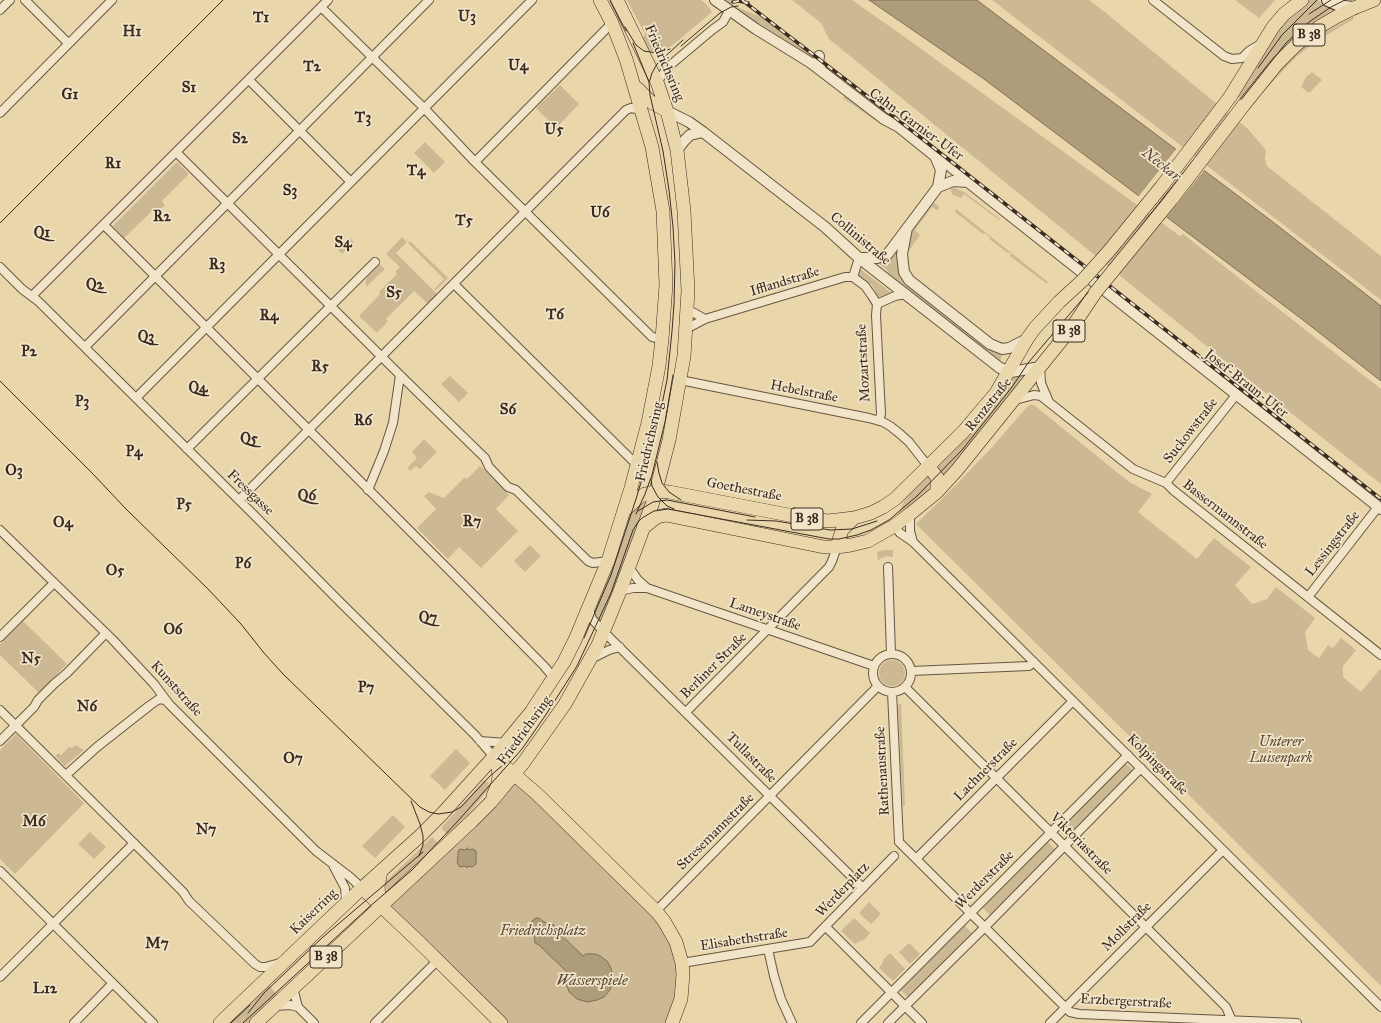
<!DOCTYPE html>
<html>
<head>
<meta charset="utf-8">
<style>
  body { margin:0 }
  canvas { display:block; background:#e9d6aa }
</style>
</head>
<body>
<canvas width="1381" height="1023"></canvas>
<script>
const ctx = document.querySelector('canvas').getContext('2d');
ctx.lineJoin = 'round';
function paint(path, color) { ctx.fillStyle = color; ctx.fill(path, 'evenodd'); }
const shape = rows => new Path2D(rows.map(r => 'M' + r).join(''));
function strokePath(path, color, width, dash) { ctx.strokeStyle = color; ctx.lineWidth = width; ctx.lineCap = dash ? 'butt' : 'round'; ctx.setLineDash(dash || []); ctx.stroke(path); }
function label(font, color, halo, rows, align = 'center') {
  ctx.font = font + ' "IM FELL Great Primer",serif'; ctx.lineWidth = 3.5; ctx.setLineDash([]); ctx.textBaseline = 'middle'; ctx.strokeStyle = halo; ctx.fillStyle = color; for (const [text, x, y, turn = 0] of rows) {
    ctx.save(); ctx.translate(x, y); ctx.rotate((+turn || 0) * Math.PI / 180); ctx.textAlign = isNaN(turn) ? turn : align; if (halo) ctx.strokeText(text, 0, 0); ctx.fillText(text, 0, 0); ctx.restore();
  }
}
paint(shape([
  [627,0,701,0,706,4,712,12,674,44,664,50,655,52,647,50,642,40,645,34],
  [722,0,732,0,732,5,761,17,812,55,810,56,761,25,747,18],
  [792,0,852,0,906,38,1180,236,1183,234,1381,389,1381,484,1220,357,829,39,821,23],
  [992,0,1089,0,1106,13,1201,91,1248,129,1266,150,1265,159,1266,164,1268,167,1381,256,1381,300],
  [1235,0,1275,0,1259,18],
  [1309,0,1318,0,1328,8,1338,12,1242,100,1236,95,1269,39,1297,8],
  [1353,17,1354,19,1318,40,1295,58,1264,91,1262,87,1274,74,1301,49,1321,34],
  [1312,72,1322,80,1309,93,1301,87,1306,77],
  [560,85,579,104,556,128,536,108],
  [845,95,886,123,884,126,866,114,843,98],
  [425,142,445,162,434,173,414,153],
  [177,162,189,174,162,201,165,205,155,214,152,211,124,238,113,226],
  [950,186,964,192,1000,219,999,220,964,194,961,198,952,194],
  [932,202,938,205,939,209,937,210,932,207,915,230,920,235,907,253,911,231,916,223],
  [956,209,1048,282,1047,284,1010,256,1011,254,1009,252,1008,253,989,239,990,237,984,233,983,234,955,212],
  [402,237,407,242,396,253,437,294,428,304,414,291,386,319,388,321,377,333,359,316,380,294,379,292,397,274,395,272,400,267,386,254],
  [350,238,354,242,342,254,338,250],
  [410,241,448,278,436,290,434,289,444,279,408,243],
  [898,247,897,258,899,268,1003,351,1000,362,890,277,887,270,877,262],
  [380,264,385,269,366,287,366,279],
  [859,268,893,294,881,298,877,295,872,285,858,275],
  [1028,375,943,480,896,519,905,499,962,442,1009,379],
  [450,376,468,393,459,402,441,384],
  [1030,405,1034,405,1129,482,1152,494,1138,512,1197,559,1214,538,1251,567,1235,585,1252,604,1267,599,1276,587,1315,618,1305,632,1308,650,1319,658,1328,645,1333,648,1341,638,1356,650,1343,666,1343,677,1361,692,1380,669,1381,670,1381,986,916,524,954,487,994,445,1026,408],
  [424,439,437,452,420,469,416,466,410,471,407,468,417,458,412,452],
  [480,466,509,495,496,509,518,531,481,568,459,547,448,559,417,528,436,509,424,496,429,492,444,498,465,477,467,479],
  [650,498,601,621,599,621,593,613,612,564,630,512,632,509],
  [530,545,541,556,525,572,514,561],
  [884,550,893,550,893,557,886,556,878,560,877,552],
  [23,621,67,664,39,693,0,655,0,644],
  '879 673a13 13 0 1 1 26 0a13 13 0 1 1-26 0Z',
  [901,704,905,806,903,806,898,705],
  [16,734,84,803,15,874,0,859,0,750],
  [75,745,84,750,65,766,55,756,59,753,61,755,69,747,72,748],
  [456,749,470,763,445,790,430,776],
  [1125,763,1134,771,1069,836,1060,828],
  [484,780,489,783,490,787,450,837,441,828],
  [515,780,653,913,673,943,679,983,667,1023,504,1023,390,905],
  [393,815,405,827,375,858,362,846],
  [90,832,106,847,94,859,78,844],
  [432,837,441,846,389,891,387,890,385,882],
  [1047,841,1056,850,990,915,982,907],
  [869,902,880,913,879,916,871,924,859,913],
  [854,918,870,933,864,940,860,941,855,944,841,931],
  [964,925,972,933,908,998,900,989],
  [909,943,920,954,910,964,899,952],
  [890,953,905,969,893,981,879,968,882,964,884,959],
  [267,983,279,997,250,1023,224,1023]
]), '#ccb993');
const water = shape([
  [869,0,977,0,982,4,1269,219,1381,306,1381,381,1303,320,984,79,869,0],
  [467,848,468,850,473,849,476,851,476,864,472,867,468,866,467,868,465,866,460,867,457,863,458,860,457,858,458,857,458,851,460,849,465,850,467,848],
  [536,918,539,918,544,922,554,925,555,929,583,956,586,954,595,954,600,956,607,961,611,968,613,980,610,990,604,997,597,1000,587,1002,577,999,569,992,565,980,564,975,567,972,539,945,535,943,534,935,529,927,532,921,536,918]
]);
paint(water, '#ae9c7b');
strokePath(water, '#806f57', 1);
paint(shape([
  [1177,148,1205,169,1166,218,1138,197]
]), '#e9d6aa');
const minor = shape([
  [25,0,68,43],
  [1153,0,1224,56,1232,59,1242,58,1249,51,1259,45],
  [321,7,425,109,475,162,652,337,662,339],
  [0,10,10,0],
  [249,80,351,182],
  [657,82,668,67,712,30,723,22,729,11],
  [0,113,112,0],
  [176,152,400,375,485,458,489,467,508,487,516,490,588,561,593,563,608,561],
  [475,162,612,23],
  [104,225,450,571,544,666,554,678],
  [0,267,22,289,38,301,254,515,341,603,475,735,494,757],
  [853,277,865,286,872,296,877,304,876,315,881,414,879,421],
  [853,277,859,258],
  [454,284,638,466],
  [32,296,328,0],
  [877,304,895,296,906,294],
  [687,309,705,319],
  [686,329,705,319,845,277,853,277],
  [85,347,429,0],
  [1040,367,1041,383,1049,402],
  [680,380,869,418,883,422,890,426,899,433,909,442,928,466],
  [136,398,532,0],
  [1015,400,1034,395,1041,396,1133,469,1166,483,1173,490,1381,655],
  [187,449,375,262],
  [1166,483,1236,395],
  [368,490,384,451,393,423,400,375],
  [239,500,626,110,631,108,642,110],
  [910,514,910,531,913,542],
  [894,526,900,533,913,542,1381,1007],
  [0,530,112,639,154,684,169,704,316,851,350,877,362,888],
  [629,567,638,580,647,588],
  [888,567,891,653],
  [620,591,633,588,647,588,874,666],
  [1308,597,1378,507],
  [589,608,592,619,604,632,863,888],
  [0,637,54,583],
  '873 673a19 19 0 1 1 38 0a19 19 0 1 1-38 0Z',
  [591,659,609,650,620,647],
  [911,671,1029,666,1034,662],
  [905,687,1226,1007,1233,1023],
  [892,692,899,842,1070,1012,1079,1014,1297,1023],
  [0,710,159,868,183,892,189,901,255,964,260,967,265,967,280,963],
  [686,712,829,567,832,561,837,547],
  [0,741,34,707,38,700,54,684,67,673,106,633],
  [480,741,507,743],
  [66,775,97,747,149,706,159,699,165,700],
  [916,859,1073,701],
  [334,867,345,888,346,903],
  [0,871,153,1023],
  [656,911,878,686],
  [828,929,922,1023],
  [768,949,774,976,781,999,792,1023],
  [682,963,810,942,894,856],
  [0,977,134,843],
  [293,988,298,1007,314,1023],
  [275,1006,290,1005,298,1007],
  [74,1023,113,983],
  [375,1023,438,960],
  [861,1023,1128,755],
  [888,1023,985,927,1141,768],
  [1050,1023,1223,850]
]);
const tertiary = shape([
  [715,0,756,29,811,63,884,119,899,127,935,156,942,160,960,174,968,182,1381,509],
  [819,56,818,63,821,70],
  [667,111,689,122,703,132,825,227,859,258,1000,368,1011,372,1040,367],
  [677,150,684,141,690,135,703,132],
  [938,187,953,181,968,182],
  [907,228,902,254,904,272,909,280,990,344,1002,349,1009,348,1027,339],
  [859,258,877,258,887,255,938,187,941,170,935,156]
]);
const secondary = shape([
  [1328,0,1344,7,1354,8]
]);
const primary = shape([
  [637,88,651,102,667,111],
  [1230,97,1273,27,1284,14,1302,0],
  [1243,106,1277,64,1296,45,1319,27,1336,17,1354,8,1374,0],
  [928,466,937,477,937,492],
  [626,509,638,498,645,494,659,491,669,492,799,517,828,521,854,518,871,513,883,507,895,499,963,432,996,393,1027,339,1035,328,1059,302,1083,280],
  [643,528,657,517,666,515,824,547,837,547,851,545,868,541,894,526,910,514,937,492,957,470,1073,326,1095,293],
  [837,547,842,530,854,518],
  [494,757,537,794,656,911,664,921,676,942,682,963,683,974,681,999,672,1023],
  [493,796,498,784,499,776,498,768,494,757],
  [381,871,378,887,381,906],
  [362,888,418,941,501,1023],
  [220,1023,362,888,420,836,442,814,499,751,531,712,564,662,575,640,608,561,631,488,648,423,659,366,662,339,666,285,663,211,652,147,626,59,612,23,600,0],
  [256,1023,471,822,491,802,524,762,565,704,598,645,620,591,653,502,669,440,684,356,688,291,684,211,677,150,667,111,657,82,617,0]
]);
strokePath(minor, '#675642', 10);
strokePath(tertiary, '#675642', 12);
strokePath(secondary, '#3c2b20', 14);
strokePath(primary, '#3c2b20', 14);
strokePath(minor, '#f1e4c8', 8);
strokePath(tertiary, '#f1e4c8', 10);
strokePath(secondary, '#f1e4c8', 12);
strokePath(primary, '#e9d6aa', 13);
strokePath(shape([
  [610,0,626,31],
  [1309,14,1331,0],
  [625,27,636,45,644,51,657,53,670,49],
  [633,43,649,82],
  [681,46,720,13,731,7,738,6],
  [1258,68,1282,35,1317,0],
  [0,223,223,0],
  [0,381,93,474,126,509,208,589,241,624,264,653,283,674,420,807,429,812,438,814,452,812,461,807,490,776,503,765],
  [657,462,659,473,662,483,669,492,681,500],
  [651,479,652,486,658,497,667,506,674,509],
  [638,511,653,502,667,500,755,517],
  [636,514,645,494,652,475,665,422,673,375],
  [747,520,776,521,830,530,852,529,877,521],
  [584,638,611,575,636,499,648,459,662,404,667,380,672,331,674,304,675,263,673,227,669,190,663,151,650,95,649,83,652,73,657,64,683,40],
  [411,801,420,824,423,836,423,845,419,856],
  [248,1013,264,993,323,937,423,852],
  [231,1023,250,1005],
  [243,1023,368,908,412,870,457,822,522,749,545,716,577,666,611,593,633,530,638,522,642,518,654,511,668,509,829,539,839,539,857,535,871,530,889,520,917,496,962,450,1012,387,1028,363,1091,289,1286,43,1309,22,1331,7,1345,0]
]), '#3c2b20', 1);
const rail = shape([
  [742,0,897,119,1381,499],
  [733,2,739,1,748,3]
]);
strokePath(rail, '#3c2b20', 3.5);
strokePath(rail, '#f1e4c8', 2, [6]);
const primaryBridge = shape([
  [1083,280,1109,251,1162,186,1230,97],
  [1095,293,1171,200,1243,106]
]);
strokePath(primaryBridge, '#3c2b20', 14, []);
strokePath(primaryBridge, '#e9d6aa', 13);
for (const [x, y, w] of [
  [1309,35,32],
  [1069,331,32],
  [807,519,32],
  [326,957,32]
]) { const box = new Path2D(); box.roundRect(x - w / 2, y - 11, w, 22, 3); ctx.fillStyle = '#f1e4c8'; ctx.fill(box); strokePath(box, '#3c2b20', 1); }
label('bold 13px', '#3c2b20', null, [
  ["B 38",1309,35],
  ["B 38",1069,331],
  ["B 38",807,519],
  ["B 38",326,957]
]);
label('14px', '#3c2b20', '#f1e4c8', [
  ["Friedrichsring",664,63,67],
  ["Cahn-Garnier-Ufer",916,125,36],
  ["Collinistraße",860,239,40],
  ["Ifflandstraße",785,282,-17],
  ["Mozartstraße",864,363,-93],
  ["Josef-Braun-Ufer",1246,384,38],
  ["Hebelstraße",804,392,11],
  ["Renzstraße",989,405,-51],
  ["Suckowstraße",1191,431,-52],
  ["Friedrichsring",650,442,-77],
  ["Goethestraße",744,490,11],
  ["Fressgasse",250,493,44],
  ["Bassermannstraße",1225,515,38],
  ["Lessingstraße",1333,544,-52],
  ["Lameystraße",765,615,19],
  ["Berliner Straße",714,666,-45],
  ["Kunststraße",176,689,48],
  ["Friedrichsring",525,731,-54],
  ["Tullastraße",751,758,45],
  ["Kolpingstraße",1157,765,45],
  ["Lachnerstraße",986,770,-45],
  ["Rathenaustraße",883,771,-93],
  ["Stresemannstraße",716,832,-45],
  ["Viktoriastraße",1081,844,45],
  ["Werderstraße",985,880,-45],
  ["Werderplatz",843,890,-46],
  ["Kaiserring",314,912,-44],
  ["Mollstraße",1127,927,-45],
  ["Elisabethstraße",744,940,-9],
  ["Erzbergerstraße",1126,1002,3]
]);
label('italic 14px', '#594737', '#f1e4c8', [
  ["Unterer",1281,743],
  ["Luisenpark",1281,759],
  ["Friedrichsplatz",543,932]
]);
label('bold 15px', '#3c2b20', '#f1e4c8', [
  ["U3",467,17],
  ["T1",261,18],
  ["H1",132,32],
  ["U4",518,66],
  ["T2",312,67],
  ["S1",189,88],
  ["G1",70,95],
  ["T3",363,118],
  ["U5",554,130],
  ["S2",240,139],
  ["R1",113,164],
  ["T4",416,171],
  ["S3",290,191],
  ["U6",600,213],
  ["R2",162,217],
  ["T5",464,221],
  ["Q1",42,233],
  ["S4",343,243],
  ["R3",217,265],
  ["Q2",95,285],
  ["S5",394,293],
  ["T6",555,315],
  ["R4",269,316],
  ["Q3",146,337],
  ["P2",29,352],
  ["R5",320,367],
  ["Q4",198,388],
  ["P3",82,402],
  ["S6",508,410],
  ["R6",363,421],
  ["Q5",249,439],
  ["P4",134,452],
  ["O3",14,471],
  ["Q6",307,496],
  ["P5",184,505],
  ["R7",472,522],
  ["O4",63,523],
  ["P6",243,564],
  ["O5",115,571],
  ["Q7",428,618],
  ["O6",173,630],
  ["N5",31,659],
  ["P7",366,688],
  ["N6",87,707],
  ["O7",293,759],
  ["M6",34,822],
  ["N7",206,830],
  ["M7",157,944],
  ["L12",45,989]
]);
label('italic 15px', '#584737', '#f1e4c8', [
  ["Neckar",1161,165,38],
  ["Wasserspiele",592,981]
]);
</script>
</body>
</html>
